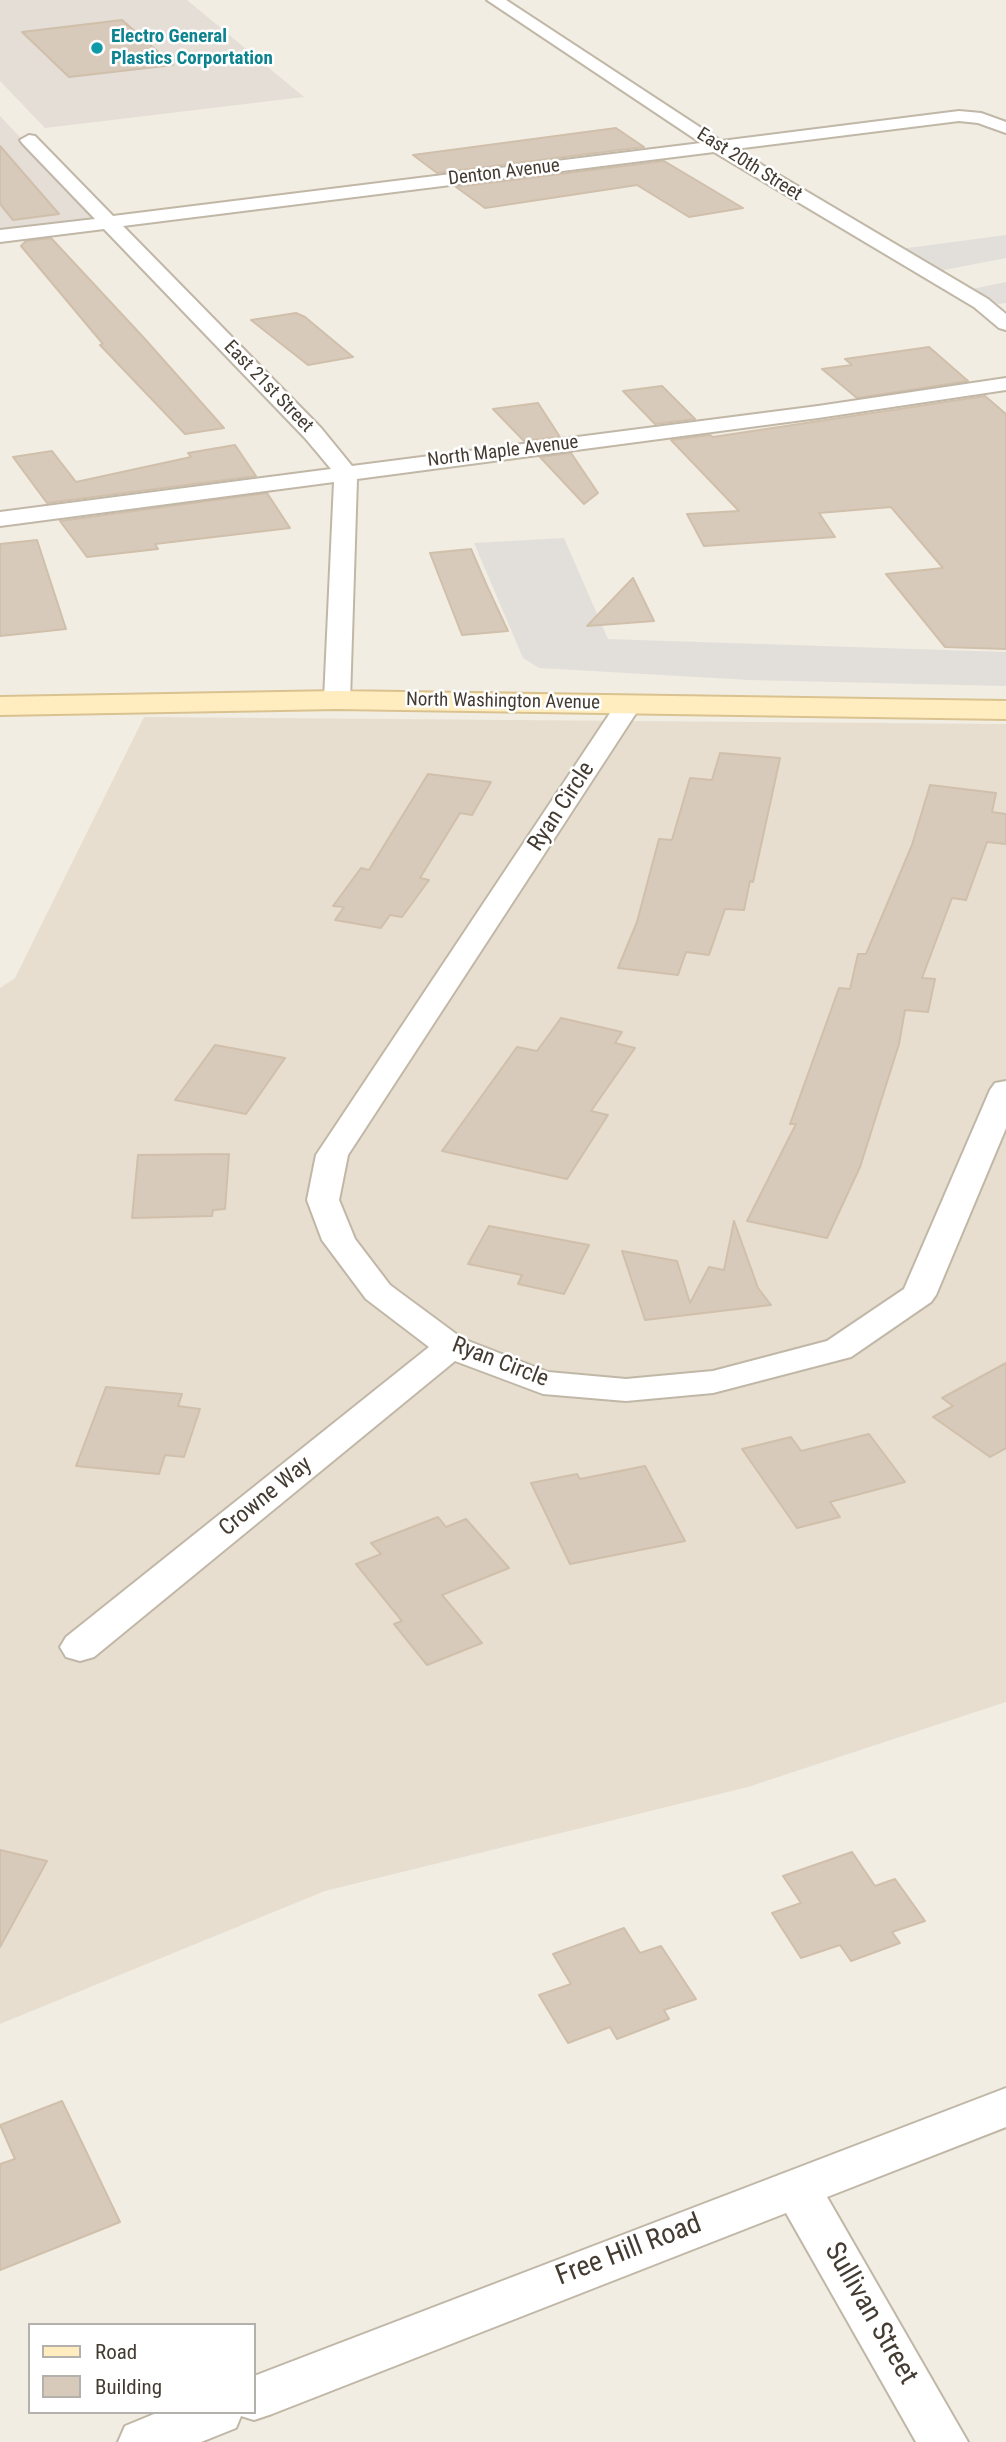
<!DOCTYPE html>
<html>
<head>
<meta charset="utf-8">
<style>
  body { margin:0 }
  #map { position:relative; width:1006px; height:2442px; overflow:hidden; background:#f2ede2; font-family:"Roboto Condensed",sans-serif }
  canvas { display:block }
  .legend { position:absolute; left:28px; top:2323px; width:228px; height:91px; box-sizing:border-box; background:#fff; border:2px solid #b4b1ad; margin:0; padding:9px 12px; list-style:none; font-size:21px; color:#443c32 }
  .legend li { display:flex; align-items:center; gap:14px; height:35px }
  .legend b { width:35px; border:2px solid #b4b1ad }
</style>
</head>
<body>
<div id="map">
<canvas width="1006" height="2442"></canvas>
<ul class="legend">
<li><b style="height:9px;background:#ffedbf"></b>Road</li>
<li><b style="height:19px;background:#d8caba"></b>Building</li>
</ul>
</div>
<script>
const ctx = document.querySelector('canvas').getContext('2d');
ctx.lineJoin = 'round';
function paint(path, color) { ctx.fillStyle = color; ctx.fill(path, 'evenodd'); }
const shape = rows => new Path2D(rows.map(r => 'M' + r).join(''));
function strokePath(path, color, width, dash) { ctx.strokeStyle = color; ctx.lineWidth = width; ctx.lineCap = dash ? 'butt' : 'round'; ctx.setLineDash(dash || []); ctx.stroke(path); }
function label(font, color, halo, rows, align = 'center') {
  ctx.font = font + ' "Roboto Condensed",sans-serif'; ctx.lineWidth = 5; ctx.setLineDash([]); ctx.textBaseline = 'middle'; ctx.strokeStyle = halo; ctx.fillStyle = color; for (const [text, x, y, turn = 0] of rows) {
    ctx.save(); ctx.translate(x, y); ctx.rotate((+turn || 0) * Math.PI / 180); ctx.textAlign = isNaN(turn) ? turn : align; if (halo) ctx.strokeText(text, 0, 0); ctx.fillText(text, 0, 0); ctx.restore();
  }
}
paint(shape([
  [144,717,1006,724,1006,1702,748,1787,325,1891,0,2024,0,988,15,978]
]), '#e7ded0');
paint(shape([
  [0,0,187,0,304,97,45,128,0,81],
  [0,116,92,213,93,218,88,221,0,232]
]), '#e4ded7');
paint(shape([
  [1006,235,1006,258,939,271,900,249],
  [1006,282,1006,303,998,304,972,289],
  [564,538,608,639,1006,652,1006,686,749,680,539,668,523,658,474,543]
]), '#e2dfdb');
const building = shape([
  [122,20,173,65,69,77,22,32,122,20],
  [616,128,644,147,437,173,413,155,616,128],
  [0,146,59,214,13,220,0,204,0,146],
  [664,161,743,208,689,217,637,185,485,208,456,187,664,161],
  [51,238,144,338,224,428,185,434,100,345,103,344,21,246,26,241,51,238],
  [296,313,305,317,353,357,308,365,251,320,296,313],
  [929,347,968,381,857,398,822,369,852,365,845,359,929,347],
  [662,386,695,419,655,424,623,391,662,386],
  [985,396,1006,414,1006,649,945,647,886,574,943,568,891,507,819,513,835,537,704,546,687,514,739,511,671,440,710,435,713,437,985,396],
  [538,403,560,437,524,441,493,409,538,403],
  [235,445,256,476,47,503,13,457,52,451,76,482,191,457,188,453,235,445],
  [571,453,598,493,584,504,540,457,571,453],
  [267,493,290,528,155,544,158,549,87,557,60,521,267,493],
  [37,540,66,629,0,636,0,544,37,540],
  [471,549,487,586,508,631,462,635,430,553,471,549],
  [633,578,654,621,587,626,633,578],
  [720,753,780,758,753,882,750,881,744,910,725,909,709,955,686,952,678,975,618,968,637,922,659,839,672,840,690,778,712,780,720,753],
  [428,774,491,782,472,815,460,813,420,878,429,880,402,917,390,915,381,928,335,920,344,907,333,906,361,868,369,870,428,774],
  [930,785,996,793,992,812,1006,814,1006,844,987,842,966,900,952,898,922,978,935,979,928,1012,905,1010,899,1044,860,1167,827,1238,747,1221,796,1124,790,1124,839,988,850,989,858,954,866,954,912,845,930,785],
  [561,1018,622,1032,615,1043,635,1048,591,1111,608,1115,567,1179,442,1151,517,1047,537,1051,561,1018],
  [215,1045,285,1058,246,1114,175,1100,215,1045],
  [229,1154,225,1209,213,1210,212,1216,132,1218,138,1155,229,1154],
  [734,1221,758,1288,771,1305,645,1320,622,1251,677,1261,690,1303,709,1267,724,1270,734,1221],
  [489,1226,589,1245,564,1294,518,1284,522,1275,468,1264,489,1226],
  [1006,1363,1006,1448,990,1457,933,1417,953,1406,942,1398,1006,1363],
  [106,1387,182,1394,178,1406,200,1409,184,1457,165,1455,159,1474,76,1466,106,1387],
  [869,1434,905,1482,830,1502,840,1517,797,1528,742,1449,791,1437,801,1451,869,1434],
  [645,1466,685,1541,570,1564,531,1483,577,1474,580,1479,645,1466],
  [438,1517,446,1527,466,1519,509,1568,442,1595,482,1643,427,1665,394,1624,402,1621,356,1564,381,1554,371,1543,438,1517],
  [0,1850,47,1861,0,1947,0,1850],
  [852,1852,875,1886,895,1879,925,1921,892,1932,900,1943,851,1961,840,1945,801,1958,772,1913,801,1903,783,1876,852,1852],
  [624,1928,640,1953,661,1946,696,1999,664,2010,669,2019,617,2039,610,2027,568,2043,539,1995,571,1984,553,1954,624,1928],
  [62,2101,120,2222,0,2270,0,2164,15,2159,0,2125,62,2101]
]);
paint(building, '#d8caba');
strokePath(building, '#d0bfaa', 2);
const minor = shape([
  [487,0,506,0,721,141,959,111,981,113,1006,122,1006,133,978,123,959,121,735,149,988,299,1006,314,1006,330,999,328,974,307,714,152,123,226,321,428,352,466,818,406,1006,378,1006,390,818,418,357,479,350,700,346,705,337,708,328,705,324,700,334,482,0,526,0,512,331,469,305,438,104,229,0,242,0,230,95,219,23,144,20,140,29,135,35,136,113,216,701,143,487,0],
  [629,696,638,699,642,704,348,1155,339,1200,355,1239,390,1285,463,1339,548,1372,626,1379,713,1371,827,1341,904,1289,990,1090,995,1083,1006,1081,1006,1128,936,1295,931,1302,851,1357,713,1393,626,1401,543,1394,455,1361,94,1657,80,1661,66,1657,60,1647,66,1637,429,1347,366,1299,322,1240,307,1200,316,1155,616,704,620,699,629,696],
  [1006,2088,1006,2127,827,2197,968,2442,916,2442,786,2213,272,2414,254,2420,241,2416,236,2428,201,2442,118,2442,125,2426,159,2412,254,2412,254,2376,1006,2088]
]);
const secondary = shape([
  [337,691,1006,701,1006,719,337,709,0,715,0,697,337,691]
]);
strokePath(minor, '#c1b7a7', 4);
strokePath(secondary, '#d9c290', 4);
paint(minor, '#fff');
paint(secondary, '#ffedbf');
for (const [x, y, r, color] of [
  [97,48,7,"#0f9aa8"]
]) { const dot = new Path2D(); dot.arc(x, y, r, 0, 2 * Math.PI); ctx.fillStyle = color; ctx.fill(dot); strokePath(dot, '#fff', 2.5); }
label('bold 19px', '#0d838f', '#fff', [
  ["Electro General",111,37],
  ["Plastics Corportation",111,59]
], 'left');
label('19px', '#443c32', '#fff', [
  ["East 20th Street",749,165,32],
  ["Denton Avenue",504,173,-7],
  ["East 21st Street",268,387,46],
  ["North Maple Avenue",503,452,-7],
  ["North Washington Avenue",503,702,1]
]);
label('23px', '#443c32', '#fff', [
  ["Ryan Circle",562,807,-57],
  ["Ryan Circle",500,1363,21],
  ["Crowne Way",266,1497,-39]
]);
label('28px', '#443c32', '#fff', [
  ["Free Hill Road",629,2251,-21],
  ["Sullivan Street",870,2314,60]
]);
</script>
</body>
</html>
